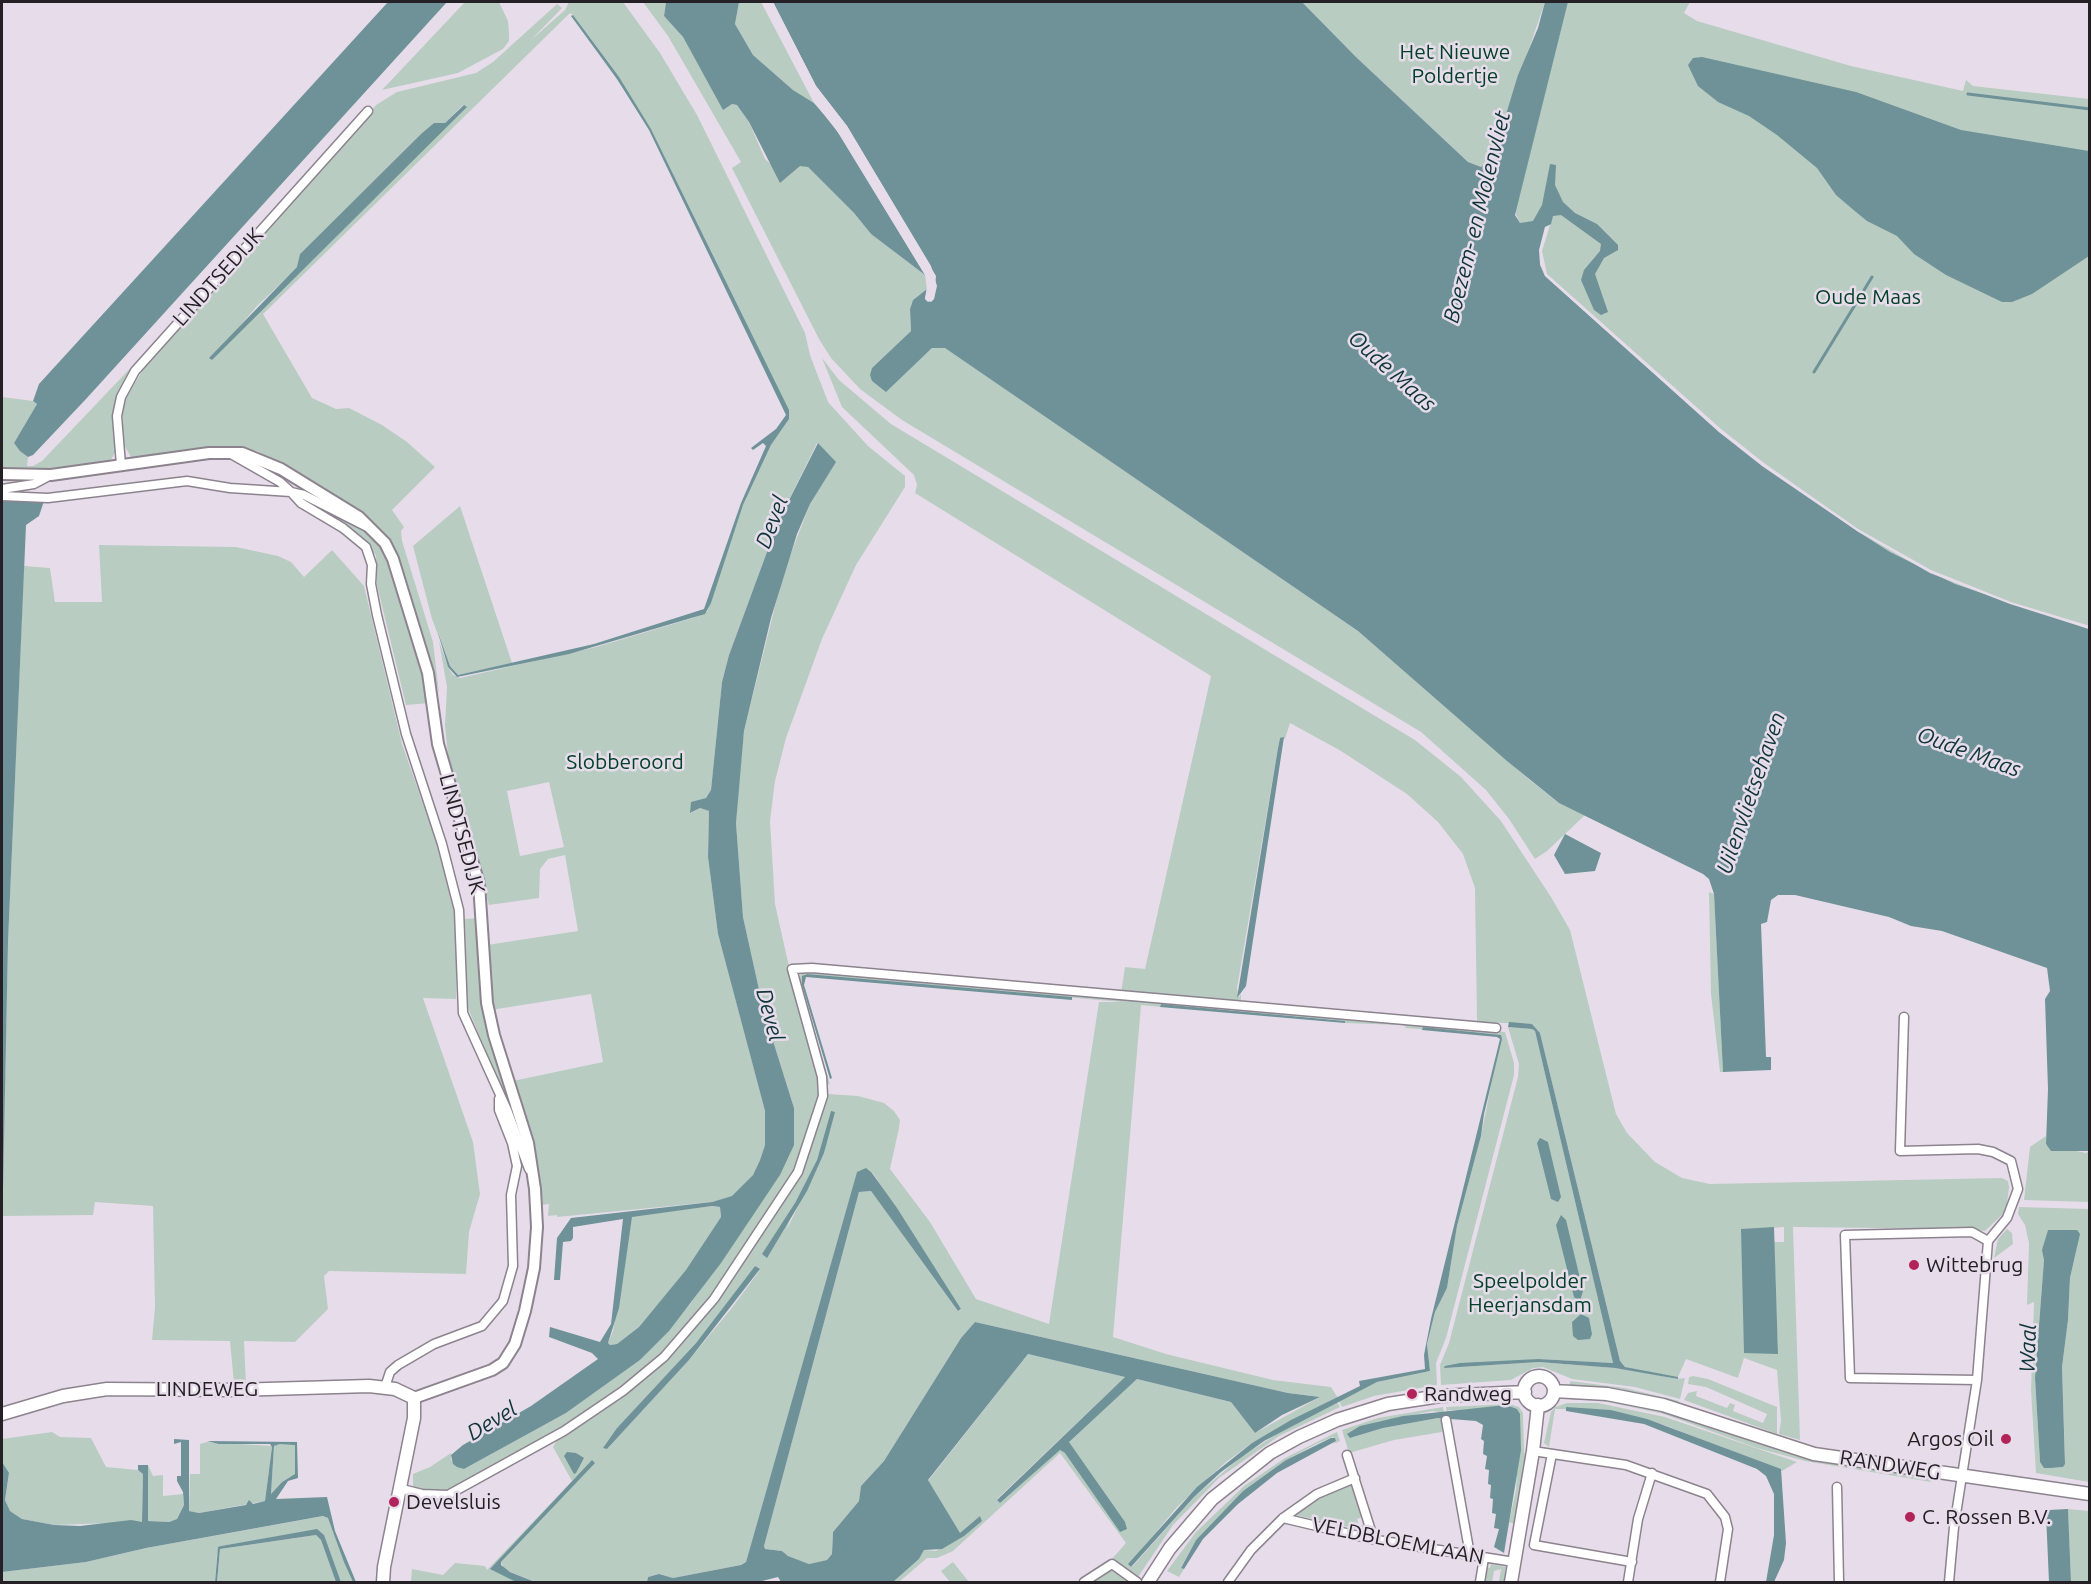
<!DOCTYPE html>
<html>
<head>
<meta charset="utf-8">
<style>
  body { margin:0 }
  #map { position:relative; width:2091px; height:1584px; overflow:hidden; background:#e7ddea; font-family:Ubuntu,sans-serif }
  canvas { display:block }
  .frame { position:absolute; inset:0; border:3px solid #242025; pointer-events:none }
</style>
</head>
<body>
<div id="map">
<canvas width="2091" height="1584"></canvas>
<div class="frame"></div>
</div>
<script>
const ctx = document.querySelector('canvas').getContext('2d');
ctx.lineJoin = 'round';
function paint(path, color) { ctx.fillStyle = color; ctx.fill(path, 'evenodd'); }
const shape = rows => new Path2D(rows.map(r => 'M' + r).join(''));
function strokePath(path, color, width, dash) { ctx.strokeStyle = color; ctx.lineWidth = width; ctx.lineCap = dash ? 'butt' : 'round'; ctx.setLineDash(dash || []); ctx.stroke(path); }
function label(font, color, halo, rows, align = 'center') {
  ctx.font = font + ' Ubuntu,sans-serif'; ctx.lineWidth = 5; ctx.setLineDash([]); ctx.textBaseline = 'middle'; ctx.strokeStyle = halo; ctx.fillStyle = color; for (const [text, x, y, turn = 0] of rows) {
    ctx.save(); ctx.translate(x, y); ctx.rotate((+turn || 0) * Math.PI / 180); ctx.textAlign = isNaN(turn) ? turn : align; if (halo) ctx.strokeText(text, 0, 0); ctx.fillText(text, 0, 0); ctx.restore();
  }
}
paint(shape([
  [465,2,499,2,508,21,509,33,509,41,503,49,458,73,382,90],
  [569,2,623,2,660,53,697,115,805,333,810,355,828,402,868,446,905,476,905,487,856,565,822,639,786,738,775,781,770,821,775,904,794,989,822,1086,798,1168,710,1303,643,1373,582,1418,504,1459,455,1490,439,1493,413,1488,413,1474,430,1467,451,1453,451,1460,464,1469,566,1413,640,1360,691,1303,780,1175,794,1108,764,1012,743,917,736,823,738,791,744,731,783,574,810,504,835,462,817,443,778,522,729,655,722,682,711,790,706,798,691,803,691,813,700,808,709,811,708,857,718,934,765,1111,765,1145,760,1160,753,1175,733,1196,712,1202,557,1217,557,1215,548,1216,549,1204,541,1205,538,1167,529,1127,513,1081,603,1062,591,994,491,1010,487,945,578,931,565,855,548,859,540,869,539,898,489,905,448,755,445,725,447,687,439,641,448,667,453,675,460,678,596,647,693,618,707,612,743,505,771,445,789,419,716,261,651,129,573,15,570,13,263,314,312,398,336,409,349,408,382,425,407,442,435,467,392,510,404,527,401,531,402,541,433,642,439,693,407,582,392,544,369,520,317,483,257,451,230,448,131,457,123,443,123,412,127,396,146,365,376,105,397,92,476,73,493,62,557,4,562,8,531,40,565,10],
  [463,105,466,107,212,359,257,306,298,267,300,254,422,133,434,123,445,123],
  [549,782,564,847,520,856,507,791],
  [643,2,666,2,664,16,683,37,723,109,732,104,737,105,749,122,765,159,786,178,800,165,808,167,854,213,871,234,925,275,927,289,913,300,910,309,911,331,872,368,872,381,886,391,932,348,945,348,956,355,1358,631,1531,781,1559,803,1585,815,1547,851,1535,859,1509,819,1486,790,1421,732,902,420,860,389,831,358,819,339,732,168,741,162,668,36],
  [739,2,761,2,814,103,793,90,753,55,735,24],
  [1302,2,1545,2,1490,162,1481,167,1468,162,1356,57],
  [1568,2,1690,2,1684,13,1697,21,1851,66,1963,91,1966,80,1973,86,2089,99,2089,651,1964,612,1561,320,1515,212],
  [140,358,121,388,114,425,115,452,110,462,61,470,2,471,2,397,33,401,37,404,14,443,28,457,27,466,33,466,42,461],
  [822,358,839,380,891,424,1415,740,1461,777,1501,821,1551,897,1570,930,1616,1114,1627,1133,1655,1162,1682,1178,1710,1184,2002,1178,2008,1181,2009,1187,2006,1211,1985,1231,1969,1229,1793,1227,1800,1440,1779,1434,1781,1421,1777,1370,1744,1358,1738,1378,1686,1359,1678,1377,1657,1375,1677,1379,1685,1378,1680,1399,1635,1387,1572,1379,1543,1367,1533,1368,1511,1380,1441,1385,1440,1365,1449,1343,1518,1077,1519,1064,1508,1027,1532,1029,1535,1031,1613,1363,1538,1359,1444,1368,1539,1362,1615,1368,1654,1374,1625,1367,1620,1361,1540,1033,1532,1024,1477,1022,1475,888,1463,854,1438,822,1407,794,1341,751,1290,723,1284,742,1285,739,1280,738,1278,748,1237,988,1239,998,1241,994,1241,1004,1121,993,1125,967,1145,969,1211,676,915,493,917,485,914,475,842,407],
  [1784,1227,1784,1242,1774,1242,1778,1354,1741,1230],
  [460,506,512,663,458,675,450,666,432,619,413,546],
  [333,514,374,536,390,560,421,663,430,703,406,705,377,585,376,555],
  [99,545,236,547,278,556,291,562,304,577,332,550,364,586,402,744,447,872,457,924,456,999,423,998,473,1142,480,1194,469,1232,466,1274,329,1271,324,1276,328,1309,295,1342,244,1341,246,1385,234,1384,230,1341,152,1340,155,1307,153,1206,95,1202,93,1215,2,1216,8,942,24,566,50,568,55,602,102,602],
  [1709,892,1714,894,1723,1072,1720,1072,1711,994],
  [479,918,484,1004,531,1165,467,1005,465,919],
  [803,971,1505,1032,1514,1063,1514,1075,1446,1338,1436,1363,1437,1385,1374,1396,1342,1407,1339,1401,1377,1382,1430,1371,1427,1344,1435,1312,1447,1288,1457,1226,1481,1136,1501,1035,1405,1028,1406,1026,1400,1025,1345,1023,1345,1021,1161,1004,1160,1007,1141,1005,1113,1337,1166,1354,1273,1380,1331,1387,1338,1398,1252,1443,1226,1462,1177,1507,1129,1565,1132,1567,1194,1497,1241,1457,1294,1423,1337,1402,1340,1407,1279,1436,1219,1478,1173,1525,1138,1577,1111,1560,1126,1543,1060,1453,953,1551,937,1558,927,1558,899,1582,893,1582,919,1559,924,1550,936,1551,982,1521,980,1516,960,1534,928,1481,1028,1354,1125,1377,997,1499,1000,1503,1060,1450,1065,1453,1071,1438,1137,1379,1231,1402,1255,1433,1320,1397,1288,1393,975,1322,961,1338,884,1461,861,1486,859,1501,833,1532,832,1554,827,1560,809,1564,788,1556,782,1551,765,1549,764,1546,859,1192,871,1191,958,1311,961,1310,873,1173,857,1173,746,1562,741,1565,673,1578,659,1574,648,1577,647,1582,535,1582,504,1569,501,1562,595,1462,491,1568,516,1582,411,1582,412,1569,443,1575,455,1563,485,1566,487,1570,572,1481,553,1447,558,1438,657,1367,750,1247,755,1245,756,1238,792,1187,828,1094,858,1096,884,1103,894,1111,900,1120,899,1128,890,1169,930,1222,976,1299,1049,1324,1099,1002,1122,1002,805,974,802,985,830,1085,826,1083,798,979],
  [831,1111,824,1153,787,1229,795,1203,817,1160],
  [755,1266,760,1270,731,1309,689,1360,607,1449,617,1428,696,1343],
  [2046,1136,2046,1145,2086,1153,2089,1151,2089,1202,2024,1200,2030,1147],
  [712,1206,720,1207,721,1217,686,1271,639,1327,617,1344,610,1345,608,1343,613,1331,632,1216],
  [2019,1207,2089,1209,2089,1482,2036,1473,2031,1390,2034,1302,2027,1305,2029,1243,2025,1225,2018,1214],
  [2048,1230,2077,1230,2077,1247,2070,1278,2068,1320,2062,1367,2065,1458,2063,1467,2051,1468,2040,1462,2035,1378,2044,1260,2043,1250],
  [2007,1229,2012,1233,2013,1244,1994,1258,1998,1239],
  [1693,1376,1708,1379,1777,1407,1777,1434,1684,1400,1688,1393,1697,1391,1696,1396,1727,1408,1730,1403,1735,1405,1733,1411,1763,1423,1767,1414,1706,1387,1688,1384,1689,1377],
  [1570,1381,1625,1388,1679,1401,1677,1404,1634,1394,1570,1385],
  [1597,1397,1678,1414,1759,1444,1805,1457,1932,1478,1931,1482,1805,1461,1757,1448,1664,1414,1598,1400,1569,1400],
  [1567,1403,1598,1403,1665,1417,1797,1462,1782,1471,1667,1426,1611,1410,1555,1409,1549,1447,1544,1443,1551,1412,1555,1407],
  [1510,1404,1519,1407,1523,1413,1524,1451,1527,1463,1515,1524,1509,1522,1516,1490,1520,1414,1449,1410,1447,1412,1446,1407],
  [1443,1407,1444,1413,1433,1411,1376,1422,1351,1438,1383,1428,1438,1418,1445,1418,1442,1422,1442,1432,1394,1440,1349,1453,1342,1430,1378,1418],
  [52,1432,60,1437,91,1438,106,1467,138,1470,143,1474,142,1522,54,1525,22,1519,10,1511,5,1500,9,1474,2,1462,2,1439],
  [1337,1432,1340,1441,1333,1444,1336,1441,1333,1437,1316,1444,1286,1460,1243,1491,1196,1540,1181,1567,1184,1569,1179,1577,1167,1571,1196,1532,1244,1486,1285,1458],
  [207,1442,272,1446,265,1501,199,1513,189,1511,190,1474,200,1474,200,1444],
  [280,1444,295,1444,295,1474,282,1482,271,1494,274,1446],
  [148,1465,153,1476,163,1475,163,1496,183,1494,184,1505,177,1519,169,1522,148,1521],
  [1349,1482,1354,1485,1359,1501,1357,1502,1362,1517,1357,1519,1359,1526,1367,1524,1368,1529,1366,1531,1295,1515,1295,1511,1322,1497,1321,1495],
  [2068,1509,2089,1511,2089,1582,2071,1582],
  [324,1516,328,1518,353,1582,341,1582,330,1552,315,1530,221,1546,217,1555,215,1582,2,1581,2,1572,86,1562,146,1548],
  [316,1535,321,1540,336,1582,217,1582,220,1549],
  [953,1562,969,1582,950,1582,941,1571],
  [1491,1564,1506,1567,1505,1572,1508,1573,1507,1582,1499,1582,1501,1569,1494,1571,1492,1582,1484,1582,1487,1567,1490,1568],
  [1112,1569,1132,1582,1085,1582,1106,1570]
]), '#b9ccc1');
paint(shape([
  [388,2,447,2,86,399,33,455,28,457,20,451,14,443,37,404,33,401,39,384],
  [666,2,739,2,735,24,753,55,793,90,814,103,834,126,925,275,871,234,854,213,808,167,800,166,780,183,749,122,737,105,732,104,723,110,683,37,664,16],
  [773,2,1302,2,1356,57,1468,162,1481,167,1493,157,1518,75,1538,28,1545,2,1568,2,1515,215,1520,223,1533,221,1542,205,1550,164,1556,165,1555,185,1563,202,1575,213,1597,224,1618,245,1618,250,1604,258,1595,274,1608,312,1601,315,1594,310,1581,280,1584,270,1600,251,1601,244,1561,215,1553,216,1551,224,1545,227,1540,265,1545,276,1719,432,1857,531,1890,552,1955,584,2089,629,2089,1151,2051,1151,2046,1144,2048,1089,2045,999,2050,991,2047,968,1942,931,1911,926,1889,917,1795,895,1778,895,1771,900,1767,922,1761,924,1766,1057,1771,1057,1771,1070,1723,1072,1714,894,1709,879,1703,874,1559,803,1507,761,1358,631,945,348,932,348,886,392,872,381,870,375,872,368,911,331,910,309,913,300,927,289,925,299,928,302,934,299,936,276,847,126,816,86],
  [573,15,619,77,651,129,789,410,789,419,771,445,743,505,711,603,705,614,569,654,457,677,448,667,438,633,450,666,458,675,594,644,704,609,741,503,766,446,763,443,753,450,751,448,776,429,786,415,649,130,617,79,571,16],
  [1702,57,1856,92,1961,130,2089,151,2089,256,2032,294,2012,302,2002,302,1946,275,1914,254,1897,236,1867,221,1856,212,1836,195,1817,168,1777,135,1749,116,1718,102,1698,86,1688,65,1693,58],
  [464,105,467,107,212,360,209,358,297,267,300,254,422,133,434,123,445,123],
  [818,443,836,462,810,504,797,534,771,618,744,731,736,823,743,917,764,1012,794,1108,794,1145,780,1175,721,1263,669,1331,640,1360,566,1413,464,1469,457,1467,453,1464,451,1455,463,1445,531,1406,598,1359,592,1353,549,1337,550,1327,600,1342,611,1324,623,1219,573,1227,573,1238,571,1241,563,1242,560,1280,554,1280,557,1238,571,1218,712,1202,732,1196,753,1175,760,1160,765,1145,765,1111,718,934,708,857,709,811,700,808,690,813,691,802,706,798,711,790,722,682,729,655,778,522],
  [712,1206,720,1207,721,1217,686,1270,639,1327,617,1344,610,1345,608,1343,619,1308,632,1217],
  [2,500,44,501,39,516,26,525,8,942,2,1240],
  [1284,737,1246,986,1237,998,1278,748,1280,738],
  [1565,834,1601,853,1595,871,1565,874,1554,855],
  [807,974,1072,997,1072,1000,806,977,804,985,832,1078,830,1079,802,985,802,976],
  [1161,1004,1345,1021,1345,1023,1160,1007],
  [1509,1022,1532,1024,1540,1033,1620,1361,1625,1367,1678,1377,1678,1379,1615,1368,1539,1362,1444,1368,1445,1366,1460,1363,1538,1359,1613,1363,1535,1031,1532,1029,1508,1027],
  [1423,1027,1501,1035,1502,1039,1484,1114,1481,1136,1457,1226,1447,1288,1435,1312,1427,1344,1430,1371,1377,1382,1264,1441,1221,1472,1194,1497,1131,1567,1128,1564,1197,1487,1252,1443,1291,1420,1360,1386,1359,1381,1425,1369,1424,1355,1431,1319,1500,1039,1497,1037,1422,1030],
  [831,1111,835,1112,824,1153,807,1191,767,1258,762,1254,795,1203,817,1160],
  [1540,1138,1548,1142,1561,1197,1558,1202,1551,1199,1537,1143],
  [866,1168,872,1173,897,1208,961,1309,958,1311,871,1191,859,1192,764,1546,765,1549,782,1551,788,1556,809,1564,827,1560,832,1554,833,1532,859,1501,861,1486,884,1461,961,1338,975,1322,1288,1393,1320,1397,1282,1415,1255,1433,1231,1402,1137,1379,1069,1442,1125,1522,1127,1529,1120,1532,1065,1453,1060,1450,1000,1503,997,1500,1125,1377,1028,1354,928,1480,960,1533,980,1516,982,1521,964,1536,942,1549,924,1550,919,1559,893,1582,781,1582,778,1577,758,1582,647,1582,648,1577,659,1574,673,1578,741,1565,746,1562,857,1172],
  [1561,1215,1566,1220,1583,1291,1580,1301,1574,1297,1556,1225],
  [1774,1227,1778,1354,1744,1353,1741,1229],
  [2048,1230,2077,1230,2080,1234,2070,1278,2068,1320,2062,1367,2065,1464,2063,1467,2051,1468,2044,1468,2040,1462,2035,1378,2044,1260,2042,1250],
  [755,1266,760,1269,689,1360,607,1449,603,1448,617,1428,696,1343],
  [1581,1314,1589,1318,1592,1334,1590,1339,1578,1340,1573,1336,1572,1322],
  [1506,1405,1517,1409,1520,1414,1521,1450,1504,1553,1494,1547,1499,1529,1494,1528,1496,1514,1492,1513,1493,1499,1490,1498,1491,1485,1488,1484,1489,1470,1485,1469,1487,1456,1483,1454,1484,1441,1481,1439,1483,1425,1476,1421,1438,1418,1383,1428,1350,1438,1347,1434,1360,1426,1403,1416],
  [1566,1407,1611,1410,1647,1419,1781,1469,1786,1543,1784,1560,1774,1582,1766,1582,1774,1535,1774,1494,1766,1476,1757,1469,1644,1424,1566,1411],
  [1331,1438,1335,1438,1336,1441,1277,1473,1238,1504,1203,1539,1184,1569,1181,1568,1196,1540,1243,1491,1286,1460],
  [174,1439,189,1440,189,1511,199,1513,246,1505,249,1500,253,1504,265,1501,272,1447,270,1444,219,1444,207,1441,297,1442,298,1478,288,1481,276,1499,327,1497,335,1531,356,1582,353,1582,344,1562,328,1518,323,1516,146,1548,86,1562,2,1572,2,1462,9,1473,5,1500,10,1511,22,1519,54,1525,80,1526,131,1520,142,1522,143,1474,138,1470,138,1465,148,1465,148,1521,169,1522,177,1519,184,1505,183,1492,177,1481,177,1476,181,1476,181,1442,174,1444],
  [280,1444,295,1445,295,1474,282,1482,271,1494,274,1446],
  [567,1452,576,1453,584,1458,576,1473,574,1474,564,1456],
  [592,1460,595,1463,501,1562,501,1565,510,1572,535,1582,516,1582,490,1569],
  [2068,1509,2071,1582,2049,1582,2046,1514,2049,1510],
  [317,1529,324,1535,341,1582,336,1582,321,1540,316,1535,220,1549,217,1582,215,1582,218,1547,221,1546]
]), '#6e9298');
paint(shape([
  [770,2,773,2,816,86,847,126,931,266,937,286,934,299,931,302,925,299,927,286,930,288,929,299,934,286,929,267,844,128,814,88],
  [811,98,843,134,923,264,928,273,927,278,840,135],
  [1550,225,1542,251,1547,274,1721,429,1764,463,1858,529,1931,570,2011,602,2090,626,2089,629,2010,604,1930,573,1857,531,1762,466,1719,432,1545,276,1540,264,1539,250,1545,227]
]), '#e7ddea');
strokePath(shape([
  [1968,94,2090,109],
  [1814,372,1872,277]
]), '#6e9298', 3);
const minor = shape([
  [231,454,280,482,291,492,304,495,369,528],
  [121,465,117,416,121,397,135,371,368,111],
  [2,489,34,484,51,475],
  [2,496,48,498,187,481,230,488,291,492,301,503,343,528,366,547,372,565,371,584,377,615,406,734,442,844,459,910,463,1013,507,1110,529,1169],
  [1904,1017,1900,1151,1978,1149,1993,1152,2011,1161,2018,1189,2007,1218,1988,1241,1977,1380,1954,1527,1949,1582],
  [1977,1380,1850,1378,1845,1235,1972,1232,1988,1241],
  [385,1387,390,1372,398,1365,434,1344,482,1326,503,1301,513,1266,511,1195,517,1166,512,1143,499,1110,499,1099],
  [1446,1420,1470,1555],
  [1533,1451,1626,1465,1707,1494,1725,1517,1728,1529,1720,1582],
  [1552,1454,1534,1545,1632,1562],
  [1347,1455,1372,1534,1371,1539],
  [1837,1487,1839,1582],
  [402,1489,422,1494,448,1495,564,1431,623,1391,664,1357,714,1299,798,1172,823,1096,822,1077,792,969,812,968,1496,1028],
  [1283,1518,1371,1539,1514,1562],
  [1084,1582,1112,1564,1137,1582],
  [1228,1582,1251,1550,1283,1518,1317,1494,1355,1478],
  [1480,1582,1484,1558],
  [1628,1582,1638,1519,1652,1473]
]);
const tertiary = shape([
  [2,474,51,475,209,453,242,453,281,469,359,517,385,543,393,559,428,673,438,744,479,884,487,1003,494,1035,528,1143,535,1189,537,1227,534,1268,525,1311,515,1344,503,1363,492,1370,414,1398]
]);
const secondary = shape([
  '1524 1391a15 15 0 1 1 30 0a15 15 0 1 1-30 0Z',
  [1554,1391,1607,1394,1663,1405,1814,1454,2090,1494],
  [2,1414,63,1396,107,1389,234,1390,369,1386,395,1389,414,1398,414,1418,384,1567,383,1582],
  [1148,1582,1170,1548,1212,1499,1270,1453,1299,1437,1337,1420,1388,1404,1440,1396,1525,1392],
  [1511,1582,1533,1451,1538,1405]
]);
strokePath(minor, '#8c838f', 11);
strokePath(tertiary, '#8c838f', 14);
strokePath(secondary, '#8c838f', 15);
strokePath(minor, '#fff', 8);
strokePath(tertiary, '#fff', 10);
strokePath(secondary, '#fff', 12);
for (const [x, y, r, color] of [
  [1914,1265,6,"#b22459"],
  [1412,1394,6,"#b22459"],
  [2006,1439,6,"#b22459"],
  [394,1502,6,"#b22459"],
  [1910,1517,6,"#b22459"]
]) { const dot = new Path2D(); dot.arc(x, y, r, 0, 2 * Math.PI); ctx.fillStyle = color; ctx.fill(dot); strokePath(dot, '#e7ddea', 2); }
label('21px', '#034029', '#e7ddea', [
  ["Het Nieuwe",1455,52],
  ["Poldertje",1455,76],
  ["Oude Maas",1868,297],
  ["Slobberoord",625,762],
  ["Speelpolder",1530,1281],
  ["Heerjansdam",1530,1305]
]);
label('21px', '#242025', '#e7ddea', [
  ["LINDTSEDIJK",218,277,-48],
  ["LINDTSEDIJK",462,834,75],
  ["LINDEWEG",207,1389],
  ["RANDWEG",1890,1465,9],
  ["VELDBLOEMLAAN",1398,1541,11]
]);
label('21px', '#242025', '#e7ddea', [
  ["Wittebrug",1926,1265],
  ["Randweg",1424,1394],
  ["Argos Oil",1994,1439,"right"],
  ["Develsluis",406,1502],
  ["C. Rossen B.V.",1922,1517]
], 'left');
label('italic 22px', '#0f353a', '#e7ddea', [
  ["Boezem- en Molenvliet",1477,217,-76],
  ["Oude Maas",1392,371,42],
  ["Devel",772,522,-69],
  ["Oude Maas",1969,752,20],
  ["Uilenvlietsehaven",1751,793,-71],
  ["Devel",770,1015,75],
  ["Waal",2028,1348,-88],
  ["Devel",492,1421,-31]
]);
</script>
</body>
</html>
